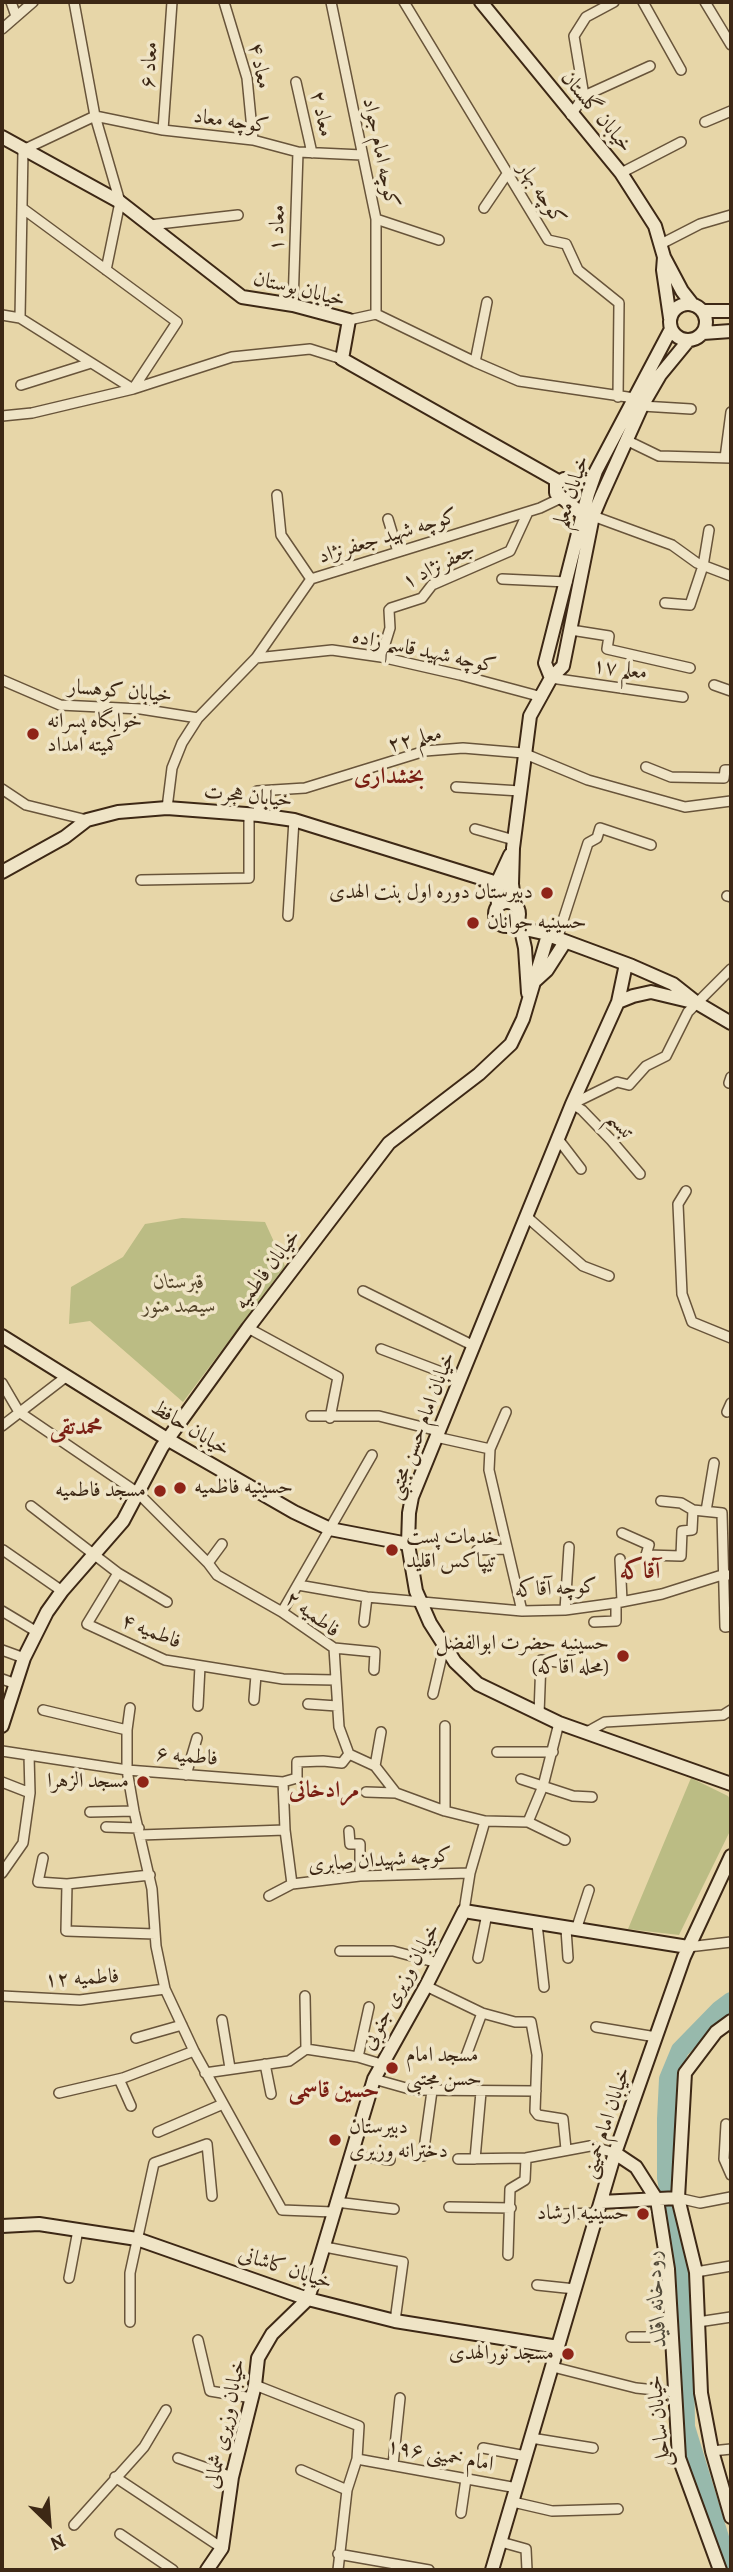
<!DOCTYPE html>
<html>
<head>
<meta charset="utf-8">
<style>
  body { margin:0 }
  #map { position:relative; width:733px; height:2572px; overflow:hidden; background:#e7d6a8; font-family:Alegreya,serif }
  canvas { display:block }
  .frame { position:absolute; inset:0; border:4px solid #3d2815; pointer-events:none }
  .north { position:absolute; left:14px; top:2488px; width:70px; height:70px; -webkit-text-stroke:5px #efe4c6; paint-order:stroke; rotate:155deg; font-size:19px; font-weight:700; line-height:28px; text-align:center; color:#3d2815 }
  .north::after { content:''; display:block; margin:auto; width:24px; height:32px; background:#3d2815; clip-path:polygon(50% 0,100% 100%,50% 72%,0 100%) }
</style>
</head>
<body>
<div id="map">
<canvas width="733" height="2572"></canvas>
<div class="frame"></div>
<div class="north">N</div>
</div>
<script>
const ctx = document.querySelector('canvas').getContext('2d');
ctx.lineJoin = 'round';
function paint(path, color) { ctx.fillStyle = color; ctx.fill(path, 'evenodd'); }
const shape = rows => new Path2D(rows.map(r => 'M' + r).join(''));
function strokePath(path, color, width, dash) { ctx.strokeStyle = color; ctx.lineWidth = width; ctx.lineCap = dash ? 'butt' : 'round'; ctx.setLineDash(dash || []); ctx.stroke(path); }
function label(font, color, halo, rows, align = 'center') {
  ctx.font = font + ' Alegreya,Amiri,serif'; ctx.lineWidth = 7; ctx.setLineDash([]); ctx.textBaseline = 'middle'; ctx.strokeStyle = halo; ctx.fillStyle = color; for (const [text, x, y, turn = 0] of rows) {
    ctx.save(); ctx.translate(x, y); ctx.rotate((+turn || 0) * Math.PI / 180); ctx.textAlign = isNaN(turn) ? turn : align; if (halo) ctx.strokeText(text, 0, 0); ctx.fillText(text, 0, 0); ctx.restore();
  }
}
paint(shape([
  [182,1218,265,1222,285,1266,183,1402,90,1321,69,1324,71,1287,123,1257,145,1224],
  [691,1778,728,1796,731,1801,731,1829,679,1935,628,1929]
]), '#bbbc84');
strokePath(shape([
  [730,2570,686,2427,684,2280,682,2259,676,2236,666,2178,666,2119,668,2079,680,2050,719,2010,731,2001]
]), '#97b9ac', 18);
const street = shape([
  [11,2,16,16],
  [74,2,95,116,120,202,106,270],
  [224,2,247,78,253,140],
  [331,2,376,219,376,314],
  [404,2,548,240,566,244,578,270,619,303,618,397],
  [643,2,681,70],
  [705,2,731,45],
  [2,29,33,2],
  [296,82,312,153],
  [584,96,650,66],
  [571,115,584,96,574,36,586,17,614,2],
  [705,122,731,111],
  [163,130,172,2],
  [621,173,681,142],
  [484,208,507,174],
  [376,219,439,240],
  [150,225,238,215],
  [661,244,700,224,731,215],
  [293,305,298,152],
  [376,314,475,362,519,381,634,398],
  [2,315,20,318,133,389,177,322,22,208],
  [20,318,23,150,95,116,163,130,253,140,298,152,362,155],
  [349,320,376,314],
  [475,362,487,302],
  [21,385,91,363],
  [642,406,691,409],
  [2,416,32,413,133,389,232,357,310,349,342,359],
  [626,440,659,456,731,458],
  [725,458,731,412],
  [277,495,281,535,311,579],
  [593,516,672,545,697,563,731,576],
  [388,519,398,552],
  [502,579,567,582],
  [665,603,690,605,703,566,709,530],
  [571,630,609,636,607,649,690,668],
  [381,657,390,628,389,610,391,608,422,598,432,585,510,551,528,512],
  [256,658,332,650,381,657,460,675,542,697],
  [551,678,683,697],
  [2,680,60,705,141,709,198,718],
  [714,685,731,691,731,690],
  [646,767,671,777,724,778,725,770,731,770],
  [456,787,520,791],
  [2,789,26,805,87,820],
  [167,808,172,768,182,743,198,718,256,658,311,579,540,508,563,497],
  [259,815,257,791,305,788,425,751,463,748,523,753,588,780,685,807,731,801],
  [475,829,514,840],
  [141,880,249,878,249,815],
  [727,896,731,897],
  [288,916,294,820],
  [557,939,588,843,597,838,600,828,651,845],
  [729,1083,731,1077],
  [572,1104,617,1082,629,1085,646,1066,666,1056,688,1012,731,969],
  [572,1104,582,1110,611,1140,640,1174],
  [558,1139,581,1169],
  [686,1191,678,1204,682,1294,692,1322,731,1338],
  [527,1217,583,1266,609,1276],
  [363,1291,474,1346],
  [248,1328,338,1377,330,1418],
  [381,1349,460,1379],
  [2,1383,19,1412,138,1493,208,1563,217,1575,282,1612,334,1648,339,1727,349,1754,375,1766,396,1793,445,1811,485,1821],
  [506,1412,490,1449,489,1470,522,1611],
  [727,1412,731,1403],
  [311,1416,379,1416,438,1431],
  [2,1426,67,1376],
  [436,1437,490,1449],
  [661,1501,681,1503,693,1510,722,1513,725,1627,731,1626],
  [31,1506,118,1573,87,1624,165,1660,283,1679,335,1680],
  [706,1511,714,1463],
  [622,1533,649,1545,646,1555,681,1556,682,1531,692,1530,693,1510],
  [3,1550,62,1591],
  [477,1550,507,1549],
  [620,1559,622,1601],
  [208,1563,222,1544],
  [118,1573,167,1602],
  [298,1585,367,1597,522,1611,565,1610,616,1603,662,1594,722,1575,731,1575],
  [565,1610,569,1547],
  [2,1611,37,1632],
  [282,1612,372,1455],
  [364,1622,367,1597],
  [594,1622,616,1621,616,1603],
  [334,1648,375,1652,374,1670],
  [2,1650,24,1658],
  [2,1679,16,1684],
  [433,1694,444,1647],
  [254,1700,256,1675],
  [308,1704,337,1706],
  [198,1706,200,1666],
  [130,1708,127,1730,127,1770,134,1811,152,1889,156,1946,165,1989,194,2051,282,2210,333,2212],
  [43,1710,127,1730],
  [539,1714,541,1660,565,1663],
  [587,1732,605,1722,723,1715,731,1710],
  [2,1751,127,1770,283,1782,297,1778,297,1762,323,1761,342,1763,349,1754],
  [497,1752,553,1752],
  [375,1766,381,1732],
  [186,1775,197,1738],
  [521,1779,573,1796,592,1797],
  [2,1782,30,1793],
  [283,1782,285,1830,292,1884,360,1876,470,1873],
  [366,1792,396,1793],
  [445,1811,445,1726],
  [90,1812,134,1811],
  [528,1822,565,1840],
  [106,1827,139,1828],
  [349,1831,350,1844,360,1844,360,1876],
  [140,1835,285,1830],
  [43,1858,38,1882,67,1884,150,1875],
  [2,1873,23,1843,30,1793,29,1755],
  [67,1884,66,1931,155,1934],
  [269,1896,292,1884],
  [464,1911,470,1873,485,1821,528,1822,543,1786,559,1723],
  [537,1924,544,1987],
  [566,1929,568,1958],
  [576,1930,589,1890],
  [688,1947,731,1942],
  [340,1951,393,1951,438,1963],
  [478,1958,487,1914],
  [426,1986,482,2013,515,2022,531,2022,537,2055,535,2111,538,2115,563,2119,566,2149],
  [2,1996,80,2000,165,1989],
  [305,1996,306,2049],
  [222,2020,230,2068],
  [596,2027,656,2037],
  [136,2038,182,2025],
  [466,2056,482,2013],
  [358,2057,369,2007],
  [265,2064,271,2094],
  [205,2073,289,2061,306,2049,358,2057,381,2064],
  [119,2079,131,2106],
  [374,2079,413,2090,536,2091],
  [59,2093,123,2078,194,2051],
  [726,2124,724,2159,731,2175],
  [158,2132,223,2104],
  [351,2155,390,2160],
  [423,2156,432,2091],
  [458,2159,526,2158,590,2146,615,2153],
  [475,2159,481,2092],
  [678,2198,700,2203,731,2197],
  [336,2202,394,2209],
  [449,2207,511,2208],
  [562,2214,598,2213],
  [325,2247,403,2262,395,2321],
  [508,2255,510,2189,525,2180,526,2158],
  [696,2272,731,2266],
  [69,2278,78,2230],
  [537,2285,575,2289],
  [130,2322,130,2273,154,2163,207,2144,212,2196],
  [698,2322,731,2317],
  [631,2337,672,2337],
  [198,2340,210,2391,252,2398],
  [553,2367,636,2388,675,2392],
  [255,2385,359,2426,357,2459,347,2490,338,2570],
  [531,2438,593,2448],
  [483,2448,526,2456],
  [712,2451,731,2449],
  [178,2458,232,2477],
  [357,2459,517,2488],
  [393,2465,400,2398],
  [301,2470,347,2490],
  [115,2477,222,2548],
  [513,2502,552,2511,618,2509],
  [461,2513,466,2479],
  [74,2525,144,2447,166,2410],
  [120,2534,173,2570],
  [501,2542,526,2549,527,2570],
  [338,2554,429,2570]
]);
const secondary = shape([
  [481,2,621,173,655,226,664,257],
  [2,137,120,202,242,297,293,305,349,320,342,359,558,481],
  '670 322a18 18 0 1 1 36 0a18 18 0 1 1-36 0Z',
  [702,311,731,311],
  [670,318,663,270,664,257,682,291,693,305],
  [703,333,731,331],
  [563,497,569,496,573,489,569,481,564,479,556,484,556,493,581,513],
  [551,678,545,663,588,494,596,471,671,329],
  [2,872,65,837,87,820,118,812,167,808,259,815,294,820,497,883,512,884],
  '495 914a12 12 0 1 1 24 0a12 12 0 1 1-24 0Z',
  [498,906,497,883,510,855],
  [515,906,512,884,513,848,530,716,551,678,563,666,593,516,601,497,642,406,660,375,688,341],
  [507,925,543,933,632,966,673,984,697,1003],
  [521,930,525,948,528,993],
  [626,964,618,1002,572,1104,412,1497,409,1513,408,1544,416,1591,430,1623,455,1662,478,1684,559,1723,731,1784],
  [536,980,547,970,565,942],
  [618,1002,633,996,651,992,697,1003,731,1023],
  [2,1336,167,1439,294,1512,330,1529,408,1544],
  [2,1726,24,1658,47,1612,62,1591,123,1521,162,1447,248,1328,389,1143,479,1074,511,1044,523,1019,548,935],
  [731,2021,716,2032,685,2073,678,2198,696,2272,701,2393,712,2451,731,2517],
  [615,2153,636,2167,657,2200,668,2269,679,2458,720,2570],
  [601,2202,678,2198],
  [2,2226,39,2224,137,2239,308,2299,395,2321,558,2347],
  [207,2570,222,2548,232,2477,255,2385,258,2358,272,2334,308,2299,374,2079,426,1986,464,1911,688,1947],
  [492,2570,615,2153,684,1957,731,1856]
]);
strokePath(street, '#68543a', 12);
strokePath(secondary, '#3d2815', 16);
strokePath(street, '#efe4c6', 9);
strokePath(secondary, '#efe4c6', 12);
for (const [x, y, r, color] of [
  [33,734,7,"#8f2418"],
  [547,893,7,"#8f2418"],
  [473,923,7,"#8f2418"],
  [180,1488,7,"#8f2418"],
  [160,1491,7,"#8f2418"],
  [392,1550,7,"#8f2418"],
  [623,1656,7,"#8f2418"],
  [143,1782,7,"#8f2418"],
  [392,2068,7,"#8f2418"],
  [335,2140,7,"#8f2418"],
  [643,2214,7,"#8f2418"],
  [568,2354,7,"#8f2418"]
]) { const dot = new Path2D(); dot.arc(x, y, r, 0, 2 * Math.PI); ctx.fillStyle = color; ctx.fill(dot); strokePath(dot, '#efe4c6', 2.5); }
label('21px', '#3d2815', '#efe4c6', [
  ["معاد ۶",150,65,-86],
  ["معاد ۴",259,66,78],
  ["خیابان گلستان",596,112,50],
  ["معاد ۲",321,114,78],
  ["کوچه معاد",231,122,8],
  ["کوچه امام جواد",380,153,78],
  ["کوچه بهار",541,194,57],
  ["معاد ۱",278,228,-88],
  ["خیابان بوستان",299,290,14],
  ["خیابان معلم",572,492,-72],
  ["کوچه شهید جعفرنژاد",388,537,-17],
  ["جعفرنژاد ۱",439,566,-27],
  ["کوچه شهید قاسم زاده",424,652,12],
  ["معلم ۱۷",620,670,8],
  ["خیابان کوهسار",120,692,5],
  ["معلم ۲۲",415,740,-13],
  ["خیابان هجرت",248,797,6],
  ["تبسم",620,1126,47],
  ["خیابان فاطمیه",268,1270,-53],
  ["خیابان امام حسن مجتبی",422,1426,-69],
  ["خیابان حافظ",190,1429,31],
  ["کوچه آقاکه",556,1589,-3],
  ["فاطمیه ۲",312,1615,37],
  ["فاطمیه ۴",151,1632,22],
  ["فاطمیه ۶",187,1757,5],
  ["کوچه شهیدان صابری",380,1861,-4],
  ["فاطمیه ۱۲",82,1979,-3],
  ["خیابان وزیری جنوبی",401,1987,-61],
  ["خیابان امام خمینی",607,2123,-72],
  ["خیابان کاشانی",285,2269,18],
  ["خیابان ساحلی",660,2421,-96],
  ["خیابان وزیری شمالی",226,2424,-78],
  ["امام خمینی ۱۹۶",440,2456,10]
]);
label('21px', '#3d2815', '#efe4c6', [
  ["خوابگاه پسرانه",47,722],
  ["کمیته امداد",47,746],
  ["دبیرستان دوره اول بنت الهدی",533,893,"right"],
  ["حسینیه جوانان",487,923],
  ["حسینیه فاطمیه",194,1488],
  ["مسجد فاطمیه",146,1491,"right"],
  ["خدمات پست",406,1538],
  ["تیپاکس اقلید",406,1562],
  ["حسینیه حضرت ابوالفضل",609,1644,"right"],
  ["(محله آقاکه)",609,1668,"right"],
  ["مسجد الزهرا",129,1782,"right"],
  ["مسجد امام",406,2056],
  ["حسن مجتبی",406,2080],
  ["دبیرستان",349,2128],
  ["دخترانه وزیری",349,2152],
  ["حسینیه ارشاد",629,2214,"right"],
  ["مسجد نورالهدی",554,2354,"right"]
], 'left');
label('italic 21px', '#56462b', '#efe4c6', [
  ["قبرستان",179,1283],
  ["سیصد منور",179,1307]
]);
label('bold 23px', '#7a1f14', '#efe4c6', [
  ["بخشداری",389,777],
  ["محمدتقی",76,1428],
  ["آقاکه",640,1572],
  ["مرادخانی",324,1791],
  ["حسین قاسمی",334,2091]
]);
label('italic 23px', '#544c3b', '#efe4c6', [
  ["رودخانه اقلید",657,2299,-94]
]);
</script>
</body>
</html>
